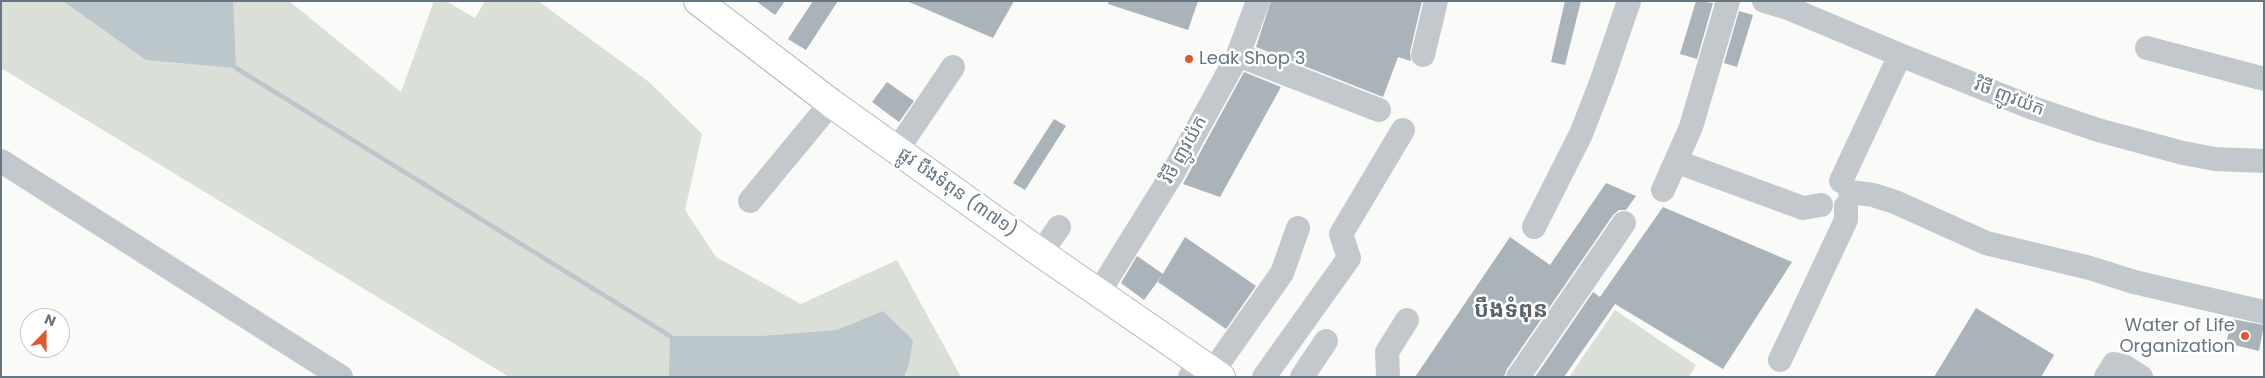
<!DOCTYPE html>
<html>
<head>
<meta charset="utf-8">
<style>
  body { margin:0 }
  #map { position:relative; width:2265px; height:378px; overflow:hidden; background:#fafaf8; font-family:Poppins,sans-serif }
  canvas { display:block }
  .frame { position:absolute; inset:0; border:2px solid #657683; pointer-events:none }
  .north { position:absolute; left:20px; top:308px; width:50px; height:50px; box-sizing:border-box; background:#fff; border:1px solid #c1c8cd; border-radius:50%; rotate:22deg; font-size:14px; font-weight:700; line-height:20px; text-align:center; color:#657683 }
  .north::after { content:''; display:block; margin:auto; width:18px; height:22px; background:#e4572e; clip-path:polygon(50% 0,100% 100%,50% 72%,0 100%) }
</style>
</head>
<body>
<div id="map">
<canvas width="2265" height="378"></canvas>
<div class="frame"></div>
<div class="north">N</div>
</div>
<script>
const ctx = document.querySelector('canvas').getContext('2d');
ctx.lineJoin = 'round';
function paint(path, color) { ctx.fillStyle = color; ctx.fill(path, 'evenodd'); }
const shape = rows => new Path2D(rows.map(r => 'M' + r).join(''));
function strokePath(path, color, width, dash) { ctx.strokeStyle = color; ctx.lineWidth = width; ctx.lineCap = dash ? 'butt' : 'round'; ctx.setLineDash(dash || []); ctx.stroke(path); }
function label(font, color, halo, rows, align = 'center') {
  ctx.font = font + ' Poppins,"Noto Sans Khmer",sans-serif'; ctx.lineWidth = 5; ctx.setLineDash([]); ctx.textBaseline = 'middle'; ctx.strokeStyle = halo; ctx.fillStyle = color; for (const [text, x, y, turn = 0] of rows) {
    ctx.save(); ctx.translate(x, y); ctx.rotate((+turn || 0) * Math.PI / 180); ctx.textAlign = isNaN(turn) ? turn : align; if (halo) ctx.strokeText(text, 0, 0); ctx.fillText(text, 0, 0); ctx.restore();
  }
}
paint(shape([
  [1,1,289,1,401,92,434,1,446,1,475,18,485,1,538,1,649,82,702,134,685,210,716,257,801,304,897,260,961,377,509,377,1,68],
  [1615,310,1696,365,1689,377,1569,377]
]), '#dadfd7');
paint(shape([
  [63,1,233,1,236,68,146,60],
  [883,311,913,340,909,364,904,377,669,377,670,336,762,336,837,330]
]), '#bbc7cb');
strokePath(shape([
  [236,68,670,336]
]), '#bbc7cb', 4.5);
paint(shape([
  [756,1,785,1,775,15],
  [813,1,838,1,806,50,788,39],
  [907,1,1014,1,993,38],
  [1109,1,1198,1,1188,30,1108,4],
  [1271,1,1422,1,1410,52,1411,61,1398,57,1383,97,1256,47],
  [1565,1,1581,1,1565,65,1551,62],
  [1696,1,1713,3,1697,59,1680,54],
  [1739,11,1753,15,1737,67,1724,63],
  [1244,72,1281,87,1220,197,1183,184],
  [887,82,914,101,899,122,872,102],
  [1054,119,1066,126,1025,190,1013,183],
  [1606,183,1636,196,1626,210,1619,210,1613,215,1507,369,1504,377,1415,377,1510,237,1550,265],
  [1663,207,1792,262,1723,369,1615,304,1564,377,1535,377,1593,292,1600,297],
  [1185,237,1256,286,1226,329,1158,282],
  [1137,256,1163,274,1144,300,1121,283],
  [1976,308,2054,355,2041,377,1934,377],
  [2232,319,2264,325,2259,351,2226,343]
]), '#aab3b9');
const major = shape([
  [698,1,831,103,1041,253,1221,377]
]);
strokePath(major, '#b5babe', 30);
strokePath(shape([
  [1764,1,1788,8,1900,55,2033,108,2098,130,2183,153,2215,159,2264,161],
  [2147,48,2264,79],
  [1238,55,1379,110],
  [1423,55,1436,1],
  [897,150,953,67],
  [1,161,341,377],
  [1683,164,1803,208,1821,205],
  [1841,181,1900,55],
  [1663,190,1691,127,1728,1],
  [1850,192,1873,195,1895,202,1986,243,2090,268,2134,282,2264,312],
  [750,201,831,103],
  [1534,227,1581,134,1602,80,1629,1],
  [1041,253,1059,227],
  [1099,292,1173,173,1238,55,1258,1],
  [1780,360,1846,220,1846,206],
  [1213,371,1282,273,1298,228],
  [1190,377,1200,362],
  [1264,377,1349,258,1341,234,1403,130],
  [1302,377,1326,341],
  [1388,377,1387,352,1407,320],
  [1518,377,1624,223],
  [2106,377,2114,364,2124,366,2141,377]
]), '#c3c8cc', 24);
strokePath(major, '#fff', 28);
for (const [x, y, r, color] of [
  [1189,59,5,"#e4572e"],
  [2245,336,5,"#e4572e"]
]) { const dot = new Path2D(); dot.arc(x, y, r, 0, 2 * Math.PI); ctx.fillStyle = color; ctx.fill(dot); strokePath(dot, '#fff', 2); }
label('18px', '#657683', '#fff', [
  ["Leak Shop 3",1199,59],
  ["Water of Life",2235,326,"right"],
  ["Organization",2235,347,"right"]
], 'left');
label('18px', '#657683', '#fff', [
  ["វិថី ញូវយ៉ក",2009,98,21],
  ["វិថី ញូវយ៉ក",1185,150,-61],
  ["ផ្លូវ បឹងទំពុន (៣៧១)",957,193,35]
]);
label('bold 22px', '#57646e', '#fff', [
  ["បឹងទំពុន",1511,311]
]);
</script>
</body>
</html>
